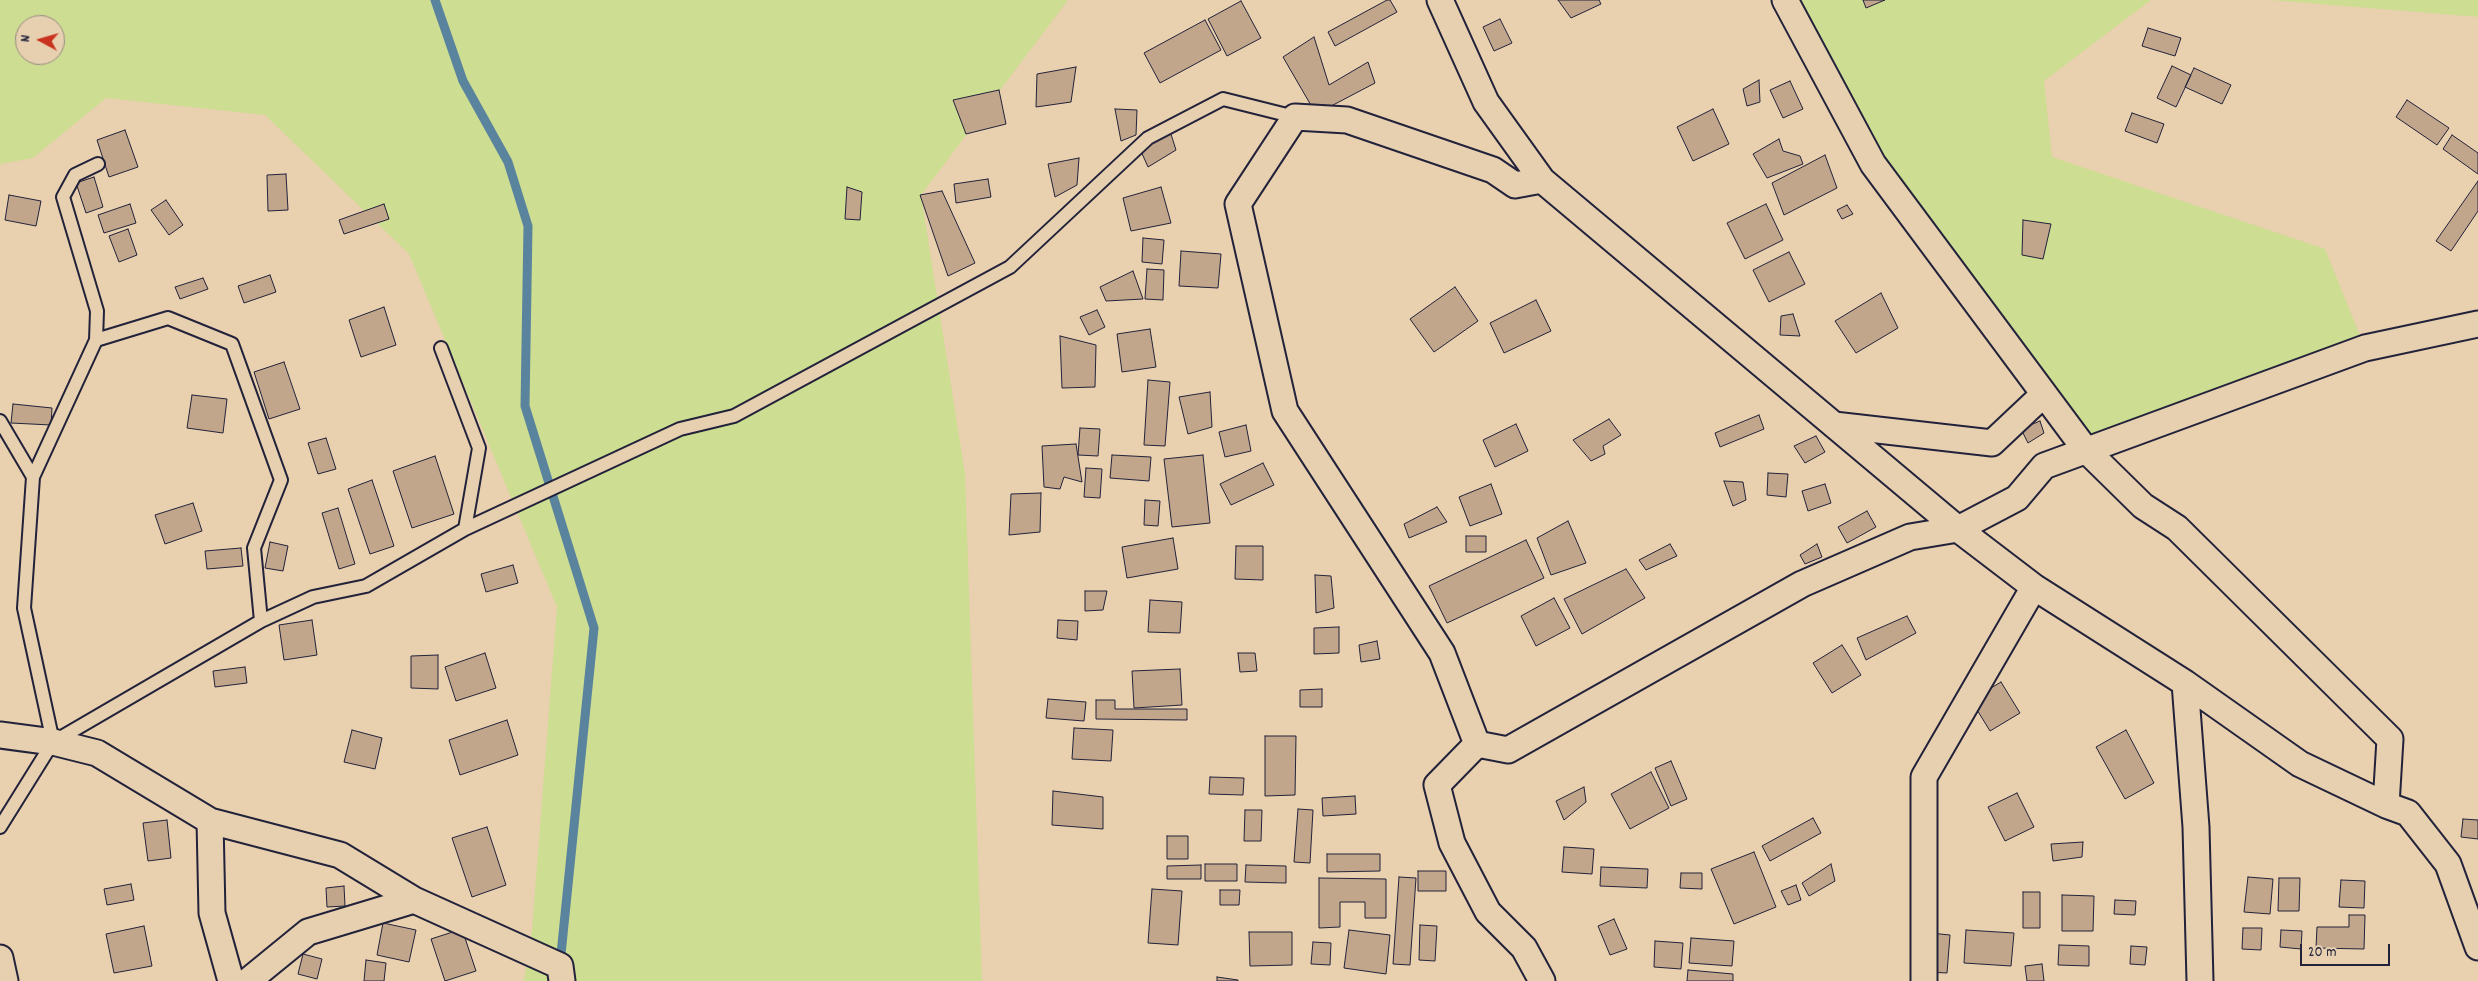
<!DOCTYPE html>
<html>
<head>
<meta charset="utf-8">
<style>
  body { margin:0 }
  #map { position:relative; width:2478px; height:981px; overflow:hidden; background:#e9d0ae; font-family:Dekko,sans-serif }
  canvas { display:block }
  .north { position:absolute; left:15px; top:15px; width:50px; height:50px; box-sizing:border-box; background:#e7d0b0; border:1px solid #988a81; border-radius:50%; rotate:276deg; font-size:14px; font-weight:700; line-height:20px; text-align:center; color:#22223b }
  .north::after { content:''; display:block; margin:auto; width:18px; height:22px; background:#c8321e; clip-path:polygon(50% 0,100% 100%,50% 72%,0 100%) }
  .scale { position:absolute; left:2300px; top:944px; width:90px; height:22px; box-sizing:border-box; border:2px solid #22223b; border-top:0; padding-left:6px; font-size:15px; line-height:18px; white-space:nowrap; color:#22223b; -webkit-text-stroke:4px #e7d0b0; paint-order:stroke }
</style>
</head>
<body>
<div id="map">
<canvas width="2478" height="981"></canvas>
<div class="north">N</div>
<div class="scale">20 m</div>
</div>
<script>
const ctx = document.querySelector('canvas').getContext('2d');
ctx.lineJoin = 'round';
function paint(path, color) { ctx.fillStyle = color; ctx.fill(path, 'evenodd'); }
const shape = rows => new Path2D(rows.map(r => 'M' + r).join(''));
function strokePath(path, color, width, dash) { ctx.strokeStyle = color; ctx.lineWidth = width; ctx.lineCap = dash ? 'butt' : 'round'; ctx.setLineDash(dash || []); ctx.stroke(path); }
paint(shape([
  [0,0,1068,0,921,195,965,474,982,981,524,981,532,930,557,607,409,254,265,115,106,98,33,158,0,164],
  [25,25,55,25,55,55,25,55],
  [1785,0,2151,0,2044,81,2052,157,2325,249,2365,348,2085,449,1873,164],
  [2271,0,2478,0,2478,17]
]), '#cddd91');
strokePath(shape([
  [435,0,463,81,508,162,528,226,525,406,594,628,560,964]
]), '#5a839e', 9);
const building = shape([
  [1387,0,1390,0,1397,12,1335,46,1328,32,1387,0],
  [1558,0,1599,0,1601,4,1571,18,1558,0],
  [1863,0,1885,0,1866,8,1863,0],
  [1241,1,1261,38,1227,56,1208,19,1241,1],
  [1500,19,1512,43,1494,51,1483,27,1500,19],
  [1205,20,1221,50,1160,83,1144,53,1205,20],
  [2148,28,2181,38,2175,56,2142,46,2148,28],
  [1314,37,1329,85,1368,62,1375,83,1316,114,1283,57,1314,37],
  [2172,66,2191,75,2176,107,2157,98,2172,66],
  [1076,67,1071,102,1036,107,1037,74,1076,67],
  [2194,68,2231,85,2222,104,2185,87,2194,68],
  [1759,80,1760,102,1747,106,1743,89,1759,80],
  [1790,81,1803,109,1783,118,1770,90,1790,81],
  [999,90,1006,124,966,134,953,100,999,90],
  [2407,100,2449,128,2437,145,2396,117,2407,100],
  [1115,109,1137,110,1136,135,1121,141,1115,109],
  [1713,109,1729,144,1693,161,1677,127,1713,109],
  [2132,113,2164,124,2157,143,2125,131,2132,113],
  [125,130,138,167,109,177,97,140,125,130],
  [1170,131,1176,150,1148,167,1140,149,1170,131],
  [2452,135,2478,153,2478,174,2443,149,2452,135],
  [1779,139,1783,151,1800,156,1803,164,1767,178,1753,154,1779,139],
  [1825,155,1837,188,1784,215,1772,183,1825,155],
  [1079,158,1077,185,1055,197,1048,164,1079,158],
  [286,174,288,210,268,211,267,175,286,174],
  [94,177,103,207,86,213,76,183,94,177],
  [988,179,991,197,956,203,954,184,988,179],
  [2478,181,2478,211,2451,251,2436,241,2478,181],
  [847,187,862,192,860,220,845,219,847,187],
  [1161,187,1171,223,1131,231,1123,198,1161,187],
  [942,191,975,263,948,276,920,195,942,191],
  [9,195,41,201,36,226,5,220,9,195],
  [166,200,183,225,169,235,151,210,166,200],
  [130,204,136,223,104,233,98,215,130,204],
  [384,204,389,219,344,234,339,220,384,204],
  [1766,204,1783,240,1745,259,1727,223,1766,204],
  [1847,205,1853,214,1842,219,1837,210,1847,205],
  [2023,220,2051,224,2043,259,2022,255,2023,220],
  [128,229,137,255,119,262,109,236,128,229],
  [1143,238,1164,240,1162,264,1142,262,1143,238],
  [1181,251,1221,254,1218,288,1179,286,1181,251],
  [1789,252,1805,284,1769,302,1753,270,1789,252],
  [1147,269,1164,270,1163,300,1145,299,1147,269],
  [1133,271,1143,299,1106,301,1100,287,1133,271],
  [270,275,276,292,244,303,238,286,270,275],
  [203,278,208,289,180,299,175,287,203,278],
  [1455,287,1478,321,1434,352,1410,319,1455,287],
  [1881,293,1898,328,1856,353,1835,321,1881,293],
  [1536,300,1551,331,1504,353,1490,323,1536,300],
  [384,307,396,345,361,357,349,320,384,307],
  [1097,310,1105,327,1089,335,1080,317,1097,310],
  [1793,314,1800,336,1780,335,1781,316,1793,314],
  [1150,329,1156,367,1122,372,1117,334,1150,329],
  [1060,336,1096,345,1095,387,1062,388,1060,336],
  [284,362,300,409,269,419,254,372,284,362],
  [1148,380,1170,382,1165,446,1144,445,1148,380],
  [1210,392,1212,427,1188,434,1179,397,1210,392],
  [192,395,227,399,223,433,187,428,192,395],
  [13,404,52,408,51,425,11,423,13,404],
  [1759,415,1764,429,1720,447,1715,433,1759,415],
  [1609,419,1621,435,1603,446,1605,454,1591,461,1573,440,1609,419],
  [2040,421,2044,433,2028,443,2021,429,2040,421],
  [1516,424,1528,451,1495,467,1483,440,1516,424],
  [1246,425,1251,451,1225,457,1219,432,1246,425],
  [1080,428,1100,429,1098,456,1078,455,1080,428],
  [1816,436,1825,452,1805,463,1794,446,1816,436],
  [326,438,336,469,318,474,308,443,326,438],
  [1076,444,1082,482,1064,477,1060,489,1044,487,1042,446,1076,444],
  [1112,455,1151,457,1149,481,1110,478,1112,455],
  [1203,455,1210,523,1172,527,1164,459,1203,455],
  [435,456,454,514,412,528,393,471,435,456],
  [1263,463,1274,485,1231,505,1220,484,1263,463],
  [1086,468,1102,469,1100,498,1084,497,1086,468],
  [1768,473,1788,474,1786,497,1767,495,1768,473],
  [372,480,394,546,370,554,348,489,372,480],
  [1724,481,1743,482,1746,500,1733,506,1724,481],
  [1491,484,1502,514,1470,526,1459,497,1491,484],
  [1825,484,1831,503,1808,511,1802,491,1825,484],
  [1041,493,1040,532,1009,535,1011,494,1041,493],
  [1145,500,1160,501,1158,526,1144,525,1145,500],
  [193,503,202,531,165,544,155,515,193,503],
  [1437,507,1447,522,1409,538,1404,524,1437,507],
  [338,508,355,564,339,569,322,513,338,508],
  [1867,511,1876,527,1847,543,1838,527,1867,511],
  [1568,521,1586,563,1551,575,1537,538,1568,521],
  [1466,536,1486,536,1486,552,1466,552,1466,536],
  [1173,538,1178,569,1127,578,1122,547,1173,538],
  [1526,540,1544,578,1447,623,1429,586,1526,540],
  [270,542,288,546,283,571,265,568,270,542],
  [1670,544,1677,556,1646,570,1639,560,1670,544],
  [1817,544,1822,557,1805,564,1800,555,1817,544],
  [1236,546,1263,546,1263,580,1235,579,1236,546],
  [241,548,243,566,207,569,205,551,241,548],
  [513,565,518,583,486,592,481,574,513,565],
  [1626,569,1645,598,1582,634,1564,599,1626,569],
  [1315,575,1331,576,1334,608,1316,613,1315,575],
  [1085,591,1107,591,1103,610,1085,611,1085,591],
  [1554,598,1570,628,1536,646,1521,616,1554,598],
  [1150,600,1182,602,1180,633,1148,632,1150,600],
  [1907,616,1916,633,1866,660,1857,638,1907,616],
  [312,620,317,655,284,660,279,625,312,620],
  [1058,620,1078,621,1077,640,1057,638,1058,620],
  [1339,627,1339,653,1314,654,1314,628,1339,627],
  [1377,641,1380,659,1361,662,1359,645,1377,641],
  [1842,645,1861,675,1832,693,1813,663,1842,645],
  [485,653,496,688,456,701,445,667,485,653],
  [1238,653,1255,653,1257,671,1240,672,1238,653],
  [438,655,438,689,411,688,411,656,438,655],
  [245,667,247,683,215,687,213,671,245,667],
  [1180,669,1182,705,1134,708,1132,671,1180,669],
  [2001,682,2020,713,1990,731,1971,700,2001,682],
  [1322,689,1322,707,1300,707,1300,690,1322,689],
  [1048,699,1086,702,1084,721,1046,718,1048,699],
  [1096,700,1115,700,1115,709,1187,709,1187,720,1096,719,1096,700],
  [507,720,518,755,460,775,449,740,507,720],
  [1074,728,1113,730,1111,761,1072,759,1074,728],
  [352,730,382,738,375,769,344,762,352,730],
  [2126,730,2154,783,2125,799,2096,747,2126,730],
  [1265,736,1296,736,1295,795,1265,796,1265,736],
  [1671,761,1687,799,1671,806,1655,768,1671,761],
  [1651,772,1669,808,1630,829,1611,794,1651,772],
  [1210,777,1244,778,1243,795,1209,794,1210,777],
  [1584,787,1586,802,1564,820,1556,801,1584,787],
  [1053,791,1103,797,1103,829,1052,825,1053,791],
  [2017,793,2034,827,2005,841,1988,807,2017,793],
  [1355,796,1356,814,1323,816,1322,798,1355,796],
  [1298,809,1313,810,1310,863,1294,862,1298,809],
  [1245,810,1262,810,1261,841,1244,841,1245,810],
  [1813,818,1821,833,1770,861,1762,846,1813,818],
  [2463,819,2478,820,2478,839,2461,837,2463,819],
  [167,820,171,858,148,861,143,823,167,820],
  [487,827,506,885,472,897,452,838,487,827],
  [1167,836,1188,836,1188,859,1167,859,1167,836],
  [2083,842,2082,857,2053,861,2051,844,2083,842],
  [1564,847,1594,849,1592,874,1562,872,1564,847],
  [1754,852,1776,907,1734,924,1711,869,1754,852],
  [1327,854,1380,854,1380,871,1327,872,1327,854],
  [1205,864,1237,864,1237,881,1205,881,1205,864],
  [1831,864,1835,881,1809,896,1802,883,1831,864],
  [1201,865,1201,879,1167,879,1167,866,1201,865],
  [1246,865,1286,866,1286,883,1245,882,1246,865],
  [1601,867,1648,869,1647,888,1600,886,1601,867],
  [1418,871,1446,871,1446,891,1418,891,1418,871],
  [1681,873,1702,873,1702,889,1680,888,1681,873],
  [1399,877,1416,878,1410,965,1393,964,1399,877],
  [2248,877,2273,879,2270,914,2244,912,2248,877],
  [1319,878,1386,879,1386,918,1365,918,1365,902,1340,902,1340,927,1319,928,1319,878],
  [2279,878,2300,878,2299,911,2278,911,2279,878],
  [2341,880,2365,881,2364,908,2339,907,2341,880],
  [131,884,134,900,107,905,104,889,131,884],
  [1796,885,1801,900,1788,905,1781,891,1796,885],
  [344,886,345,906,327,907,326,888,344,886],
  [1152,889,1182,891,1178,945,1148,943,1152,889],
  [1220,890,1240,890,1239,905,1220,905,1220,890],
  [2023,892,2040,892,2040,928,2023,928,2023,892],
  [2062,895,2094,896,2093,931,2062,931,2062,895],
  [2115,900,2136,901,2135,915,2114,914,2115,900],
  [2349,915,2365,915,2364,949,2316,948,2317,927,2349,927,2349,915],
  [1614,919,1627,949,1610,955,1598,926,1614,919],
  [383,923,416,930,409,962,377,955,383,923],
  [1420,925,1437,926,1435,961,1419,960,1420,925],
  [144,926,152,966,114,973,106,934,144,926],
  [2243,928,2262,928,2261,950,2242,949,2243,928],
  [462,929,476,971,445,981,431,939,462,929],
  [1349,930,1390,935,1386,974,1344,968,1349,930],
  [1966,930,2014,933,2011,966,1964,963,1966,930],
  [2281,930,2302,931,2301,949,2280,947,2281,930],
  [1249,932,1292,932,1292,965,1250,966,1249,932],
  [1930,933,1950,935,1947,973,1927,972,1930,933],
  [1691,938,1734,941,1732,966,1689,963,1691,938],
  [1655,941,1683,943,1681,969,1654,967,1655,941],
  [1313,942,1331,943,1330,965,1311,964,1313,942],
  [2059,945,2089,946,2089,966,2058,965,2059,945],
  [2131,946,2147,947,2145,965,2130,964,2131,946],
  [303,954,322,959,317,979,298,974,303,954],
  [366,960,386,963,384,981,364,981,366,960],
  [2042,964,2044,981,2027,981,2025,966,2042,964],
  [1688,970,1733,974,1733,981,1687,981,1688,970],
  [1217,977,1238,980,1238,981,1217,981,1217,977]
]);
paint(building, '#c1a68b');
strokePath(building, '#22223b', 1);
const lane = shape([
  [96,340,97,311,63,197,75,175,98,164],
  [0,421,33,477],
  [465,529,680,429,734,416,1010,267,1148,138,1223,99,1295,117],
  [55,741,261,621,313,597,366,586,465,529,479,448,441,348],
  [0,827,53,742,24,608,33,477,96,340,168,318,232,344,281,480,254,548,261,621]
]);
const street = shape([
  [1440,0,1486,102,1542,180,1958,529,2034,587,2185,683,2300,764,2386,805,2408,813,2448,864,2478,947],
  [1785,0,1873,164,2085,449,2143,506,2177,528,2390,739,2386,805],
  [1834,425,1992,443,2044,394],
  [2185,683,2196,827,2200,981],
  [0,735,53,742,97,753,210,821,340,855,414,900,560,966,562,981],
  [1477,744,1508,750,1802,584,1910,537,1958,529,2017,498,2044,466,2365,348,2478,324],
  [1477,744,1442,653,1285,411,1238,204,1295,117,1347,120,1493,170,1515,185,1542,180],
  [1477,744,1437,785,1452,843,1488,912,1524,948,1542,981],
  [210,821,212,913,231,981],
  [0,958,5,981],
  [248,981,308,932,414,900],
  [1924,981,1924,777,2034,587]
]);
strokePath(lane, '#22223b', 16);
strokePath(street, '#22223b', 29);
strokePath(lane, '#e7d0b0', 12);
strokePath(street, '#e7d0b0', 25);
</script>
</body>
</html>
